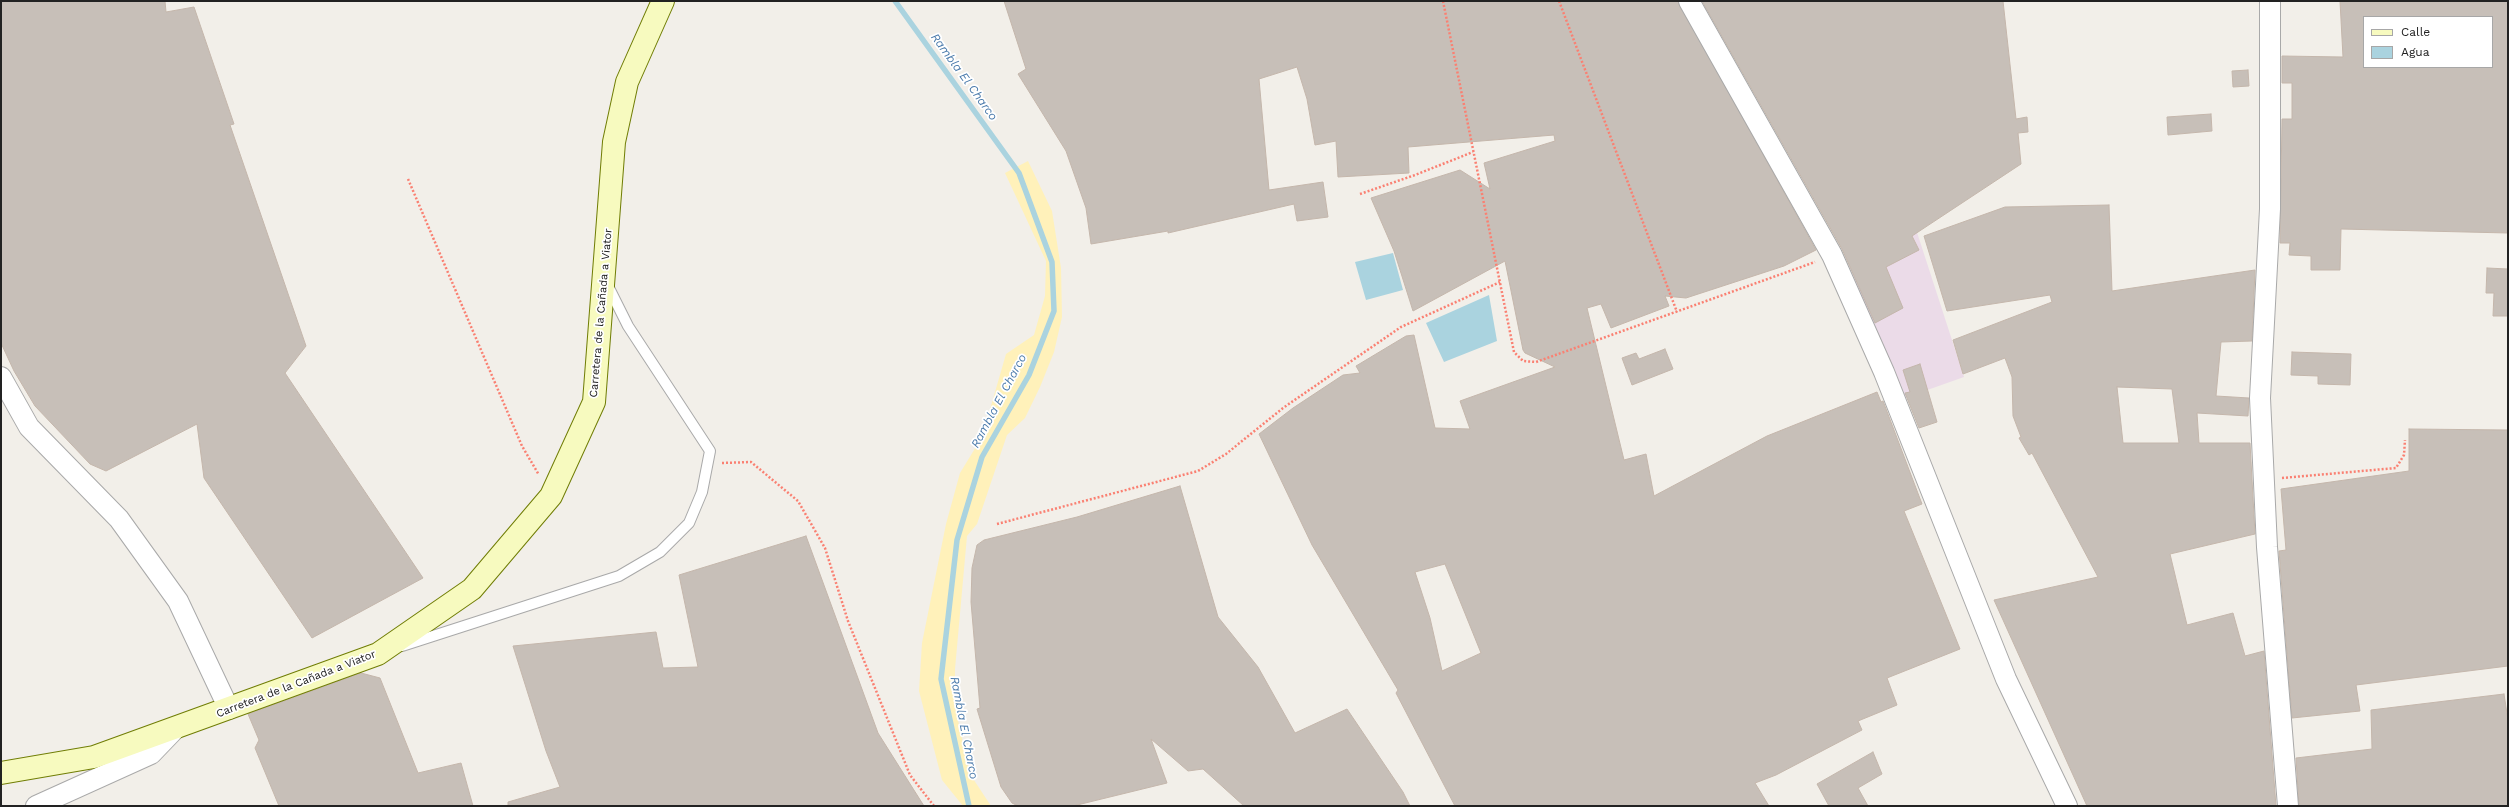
<!DOCTYPE html>
<html>
<head>
<meta charset="utf-8">
<style>
  body { margin:0 }
  #map { position:relative; width:2509px; height:807px; overflow:hidden; background:#f2efe9; font-family:"Work Sans",sans-serif }
  canvas { display:block }
  .frame { position:absolute; inset:0; border:2px solid #222; pointer-events:none }
  .legend { position:absolute; left:2363px; top:16px; width:130px; height:52px; box-sizing:border-box; background:#fff; border:1px solid #a7a7a7; margin:0; padding:5px 7px; list-style:none; font-size:12px; color:#222 }
  .legend li { display:flex; align-items:center; gap:8px; height:20px }
  .legend b { width:20px; border:1px solid #a7a7a7 }
</style>
</head>
<body>
<div id="map">
<canvas width="2509" height="807"></canvas>
<div class="frame"></div>
<ul class="legend">
<li><b style="height:5px;background:#f7fabf"></b>Calle</li>
<li><b style="height:11px;background:#aad3df"></b>Agua</li>
</ul>
</div>
<script>
const ctx = document.querySelector('canvas').getContext('2d');
ctx.lineJoin = 'round';
function paint(path, color) { ctx.fillStyle = color; ctx.fill(path, 'evenodd'); }
const shape = rows => new Path2D(rows.map(r => 'M' + r).join(''));
function strokePath(path, color, width, dash) { ctx.strokeStyle = color; ctx.lineWidth = width; ctx.lineCap = dash ? 'butt' : 'round'; ctx.setLineDash(dash || []); ctx.stroke(path); }
function label(font, color, halo, rows, align = 'center') {
  ctx.font = font + ' "Work Sans",sans-serif'; ctx.lineWidth = 3.5; ctx.setLineDash([]); ctx.textBaseline = 'middle'; ctx.strokeStyle = halo; ctx.fillStyle = color; for (const [text, x, y, turn = 0] of rows) {
    ctx.save(); ctx.translate(x, y); ctx.rotate((+turn || 0) * Math.PI / 180); ctx.textAlign = isNaN(turn) ? turn : align; if (halo) ctx.strokeText(text, 0, 0); ctx.fillText(text, 0, 0); ctx.restore();
  }
}
paint(shape([
  [1912,217,1964,377,1902,399,1845,255]
]), '#ebdbe8');
paint(shape([
  [1028,161,1052,211,1061,268,1062,317,1054,352,1040,387,1025,418,1007,435,977,524,967,536,955,669,955,707,970,774,991,806,963,806,942,780,919,691,922,643,946,524,960,473,982,437,1006,354,1034,335,1045,296,1046,261,1005,173]
]), '#fff1ba');
paint(shape([
  [1393,253,1403,290,1366,300,1355,262],
  [1489,295,1497,341,1444,362,1426,323]
]), '#aad3df');
strokePath(shape([
  [895,1,1019,173,1052,262,1054,311,1029,375,982,457,957,540,941,679,969,806]
]), '#aad3df', 5.5);
const building = shape([
  [1,1,165,1,166,12,194,7,234,124,230,125,306,346,285,373,423,578,312,638,204,478,197,424,106,471,90,464,35,406,14,371,1,343,1,1],
  [1004,1,1678,1,1816,250,1784,266,1686,298,1665,296,1669,306,1611,328,1601,304,1587,308,1624,460,1646,454,1654,496,1767,436,1877,392,1881,402,1883,401,1922,504,1904,511,1960,649,1887,678,1897,705,1858,721,1862,730,1776,775,1755,783,1769,806,1455,806,1396,693,1398,690,1312,545,1259,434,1293,408,1343,375,1360,373,1356,366,1406,336,1414,335,1435,428,1470,429,1460,401,1555,367,1525,353,1523,350,1505,261,1413,311,1394,251,1371,198,1460,170,1490,189,1484,163,1555,141,1554,135,1408,147,1409,173,1338,177,1336,141,1315,145,1307,99,1297,67,1259,79,1269,190,1323,182,1328,217,1297,221,1294,204,1168,233,1168,231,1091,244,1086,208,1066,151,1018,74,1026,69,1004,1],
  [1445,564,1481,653,1442,671,1430,618,1415,572,1445,564],
  [1702,1,2003,1,2016,119,2027,117,2028,132,2018,133,2021,164,1912,236,1919,250,1886,267,1903,308,1875,323,1842,249,1702,1],
  [2340,1,2508,1,2508,233,2341,229,2340,270,2311,270,2311,256,2289,255,2290,243,2280,243,2282,119,2292,119,2292,83,2282,83,2282,56,2343,57,2340,1],
  [2364,17,2492,17,2492,67,2364,67,2364,17],
  [2248,70,2249,86,2233,87,2232,71,2248,70],
  [2211,114,2212,131,2168,135,2167,117,2211,114],
  [2109,205,2112,291,2255,270,2252,341,2221,342,2216,396,2249,398,2248,416,2197,413,2199,443,2250,443,2255,534,2170,554,2187,625,2233,613,2245,656,2264,651,2276,806,2087,806,1994,600,2098,577,2032,453,2029,455,2019,438,2021,437,2013,416,2012,377,2005,358,1963,374,1953,340,2052,302,2050,295,1947,311,1924,236,2005,207,2109,205],
  [2117,387,2172,389,2179,443,2123,443,2117,387],
  [2487,268,2508,269,2508,316,2493,316,2494,293,2486,293,2487,268],
  [1665,349,1673,369,1632,385,1622,358,1636,353,1639,359,1665,349],
  [2292,352,2351,354,2350,385,2318,384,2318,376,2291,375,2292,352],
  [1920,364,1937,422,1919,428,1905,393,1910,392,1903,370,1920,364],
  [2409,429,2508,430,2508,666,2356,685,2360,711,2292,718,2279,551,2286,550,2281,489,2409,471,2409,429],
  [1180,486,1218,617,1258,667,1295,733,1347,709,1403,792,1410,806,1244,806,1203,769,1188,771,1151,739,1167,783,1073,806,1018,806,1012,803,1001,787,977,709,980,708,971,602,972,568,977,545,984,540,1077,517,1180,486],
  [806,536,878,733,924,806,508,806,508,802,560,787,546,751,513,646,656,632,663,668,698,667,679,575,806,536],
  [361,673,380,678,418,773,461,763,473,806,279,806,255,748,259,740,248,714,361,673],
  [2504,694,2508,720,2508,806,2299,806,2296,758,2372,749,2371,710,2504,694],
  [1873,752,1882,774,1858,788,1868,806,1829,806,1817,784,1873,752]
]);
paint(building, '#c7bfb8');
strokePath(building, '#c4b6ab', 1);
const lane = shape([
  [402,646,619,576,660,552,689,523,702,492,710,451,628,326,608,286]
]);
const street = shape([
  [1689,1,1832,255,1884,372,2006,679,2067,806],
  [2270,1,2270,209,2260,398,2267,547,2288,806],
  [1,377,29,427,119,519,178,601,229,709],
  [36,806,151,754,176,728]
]);
const secondary = shape([
  [1,773,94,757,378,654,472,589,551,496,594,402,614,142,627,82,663,1]
]);
strokePath(lane, '#a9a9a9', 12);
strokePath(street, '#a9a9a9', 22);
strokePath(secondary, '#707d05', 24);
strokePath(shape([
  [1443,1,1514,352,1523,361,1536,362,1815,262],
  [1559,1,1677,312],
  [408,179,522,446,539,475],
  [1360,194,1415,175,1473,152],
  [722,463,751,462,798,501,825,548,848,621,910,775,934,806],
  [2282,478,2396,468,2404,455,2405,440],
  [997,524,1198,471,1226,454,1283,408,1401,327,1500,282]
]), '#fa8072', 2.5, [2, 2]);
strokePath(lane, '#fff', 10);
strokePath(street, '#fff', 20);
strokePath(secondary, '#f7fabf', 22);
label('11px', '#222', '#fff', [
  ["Carretera de la Cañada a Viator",601,313,-85],
  ["Carretera de la Cañada a Viator",296,684,-21]
]);
label('italic 12px', '#4a7aab', '#fff', [
  ["Rambla El Charco",964,77,54],
  ["Rambla El Charco",999,401,-62],
  ["Rambla El Charco",964,728,79]
]);
</script>
</body>
</html>
